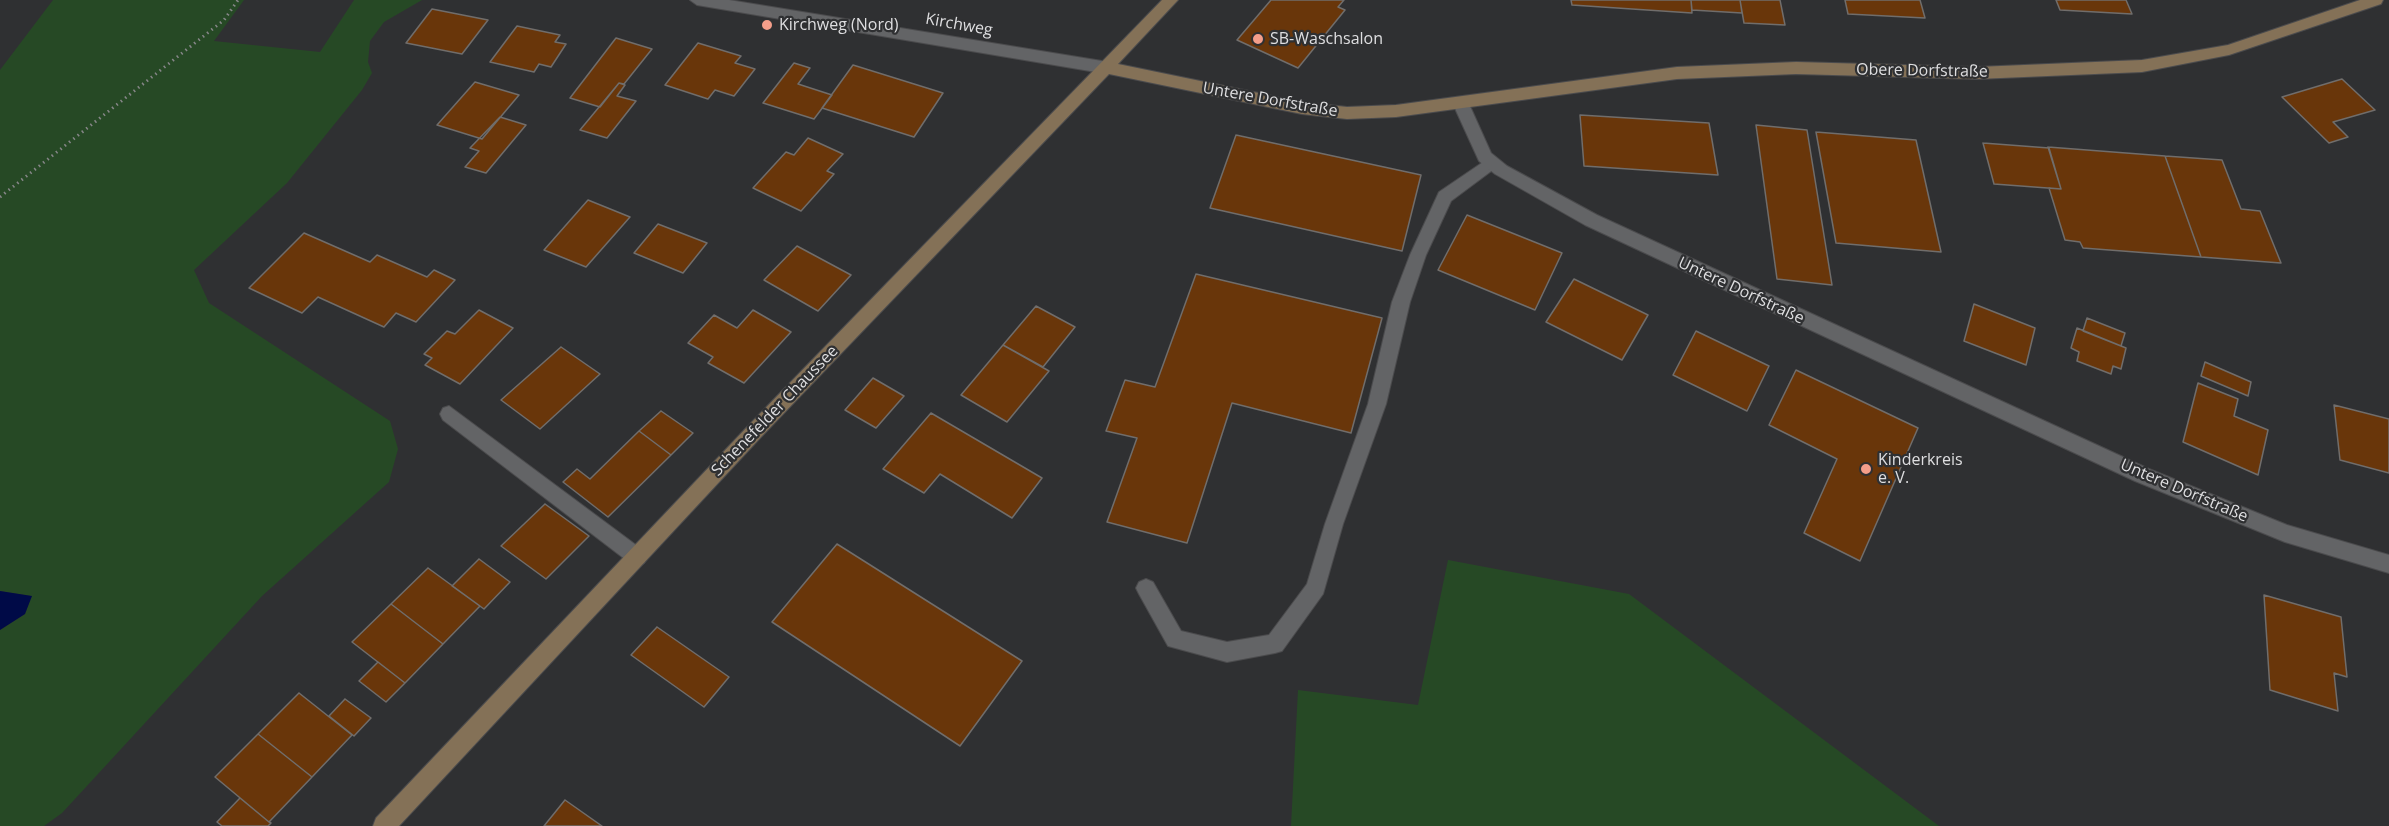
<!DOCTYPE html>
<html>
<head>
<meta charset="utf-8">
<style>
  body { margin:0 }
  canvas { display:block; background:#2f3032 }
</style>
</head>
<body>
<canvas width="2389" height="826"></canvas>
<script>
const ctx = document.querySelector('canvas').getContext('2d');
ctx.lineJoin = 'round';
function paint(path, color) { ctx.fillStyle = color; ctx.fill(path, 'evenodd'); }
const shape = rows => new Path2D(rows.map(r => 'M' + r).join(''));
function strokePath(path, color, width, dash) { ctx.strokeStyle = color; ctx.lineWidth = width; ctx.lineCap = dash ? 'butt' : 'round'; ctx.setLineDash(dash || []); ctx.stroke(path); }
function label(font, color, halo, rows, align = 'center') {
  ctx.font = font + ' "Open Sans",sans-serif'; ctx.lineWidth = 4.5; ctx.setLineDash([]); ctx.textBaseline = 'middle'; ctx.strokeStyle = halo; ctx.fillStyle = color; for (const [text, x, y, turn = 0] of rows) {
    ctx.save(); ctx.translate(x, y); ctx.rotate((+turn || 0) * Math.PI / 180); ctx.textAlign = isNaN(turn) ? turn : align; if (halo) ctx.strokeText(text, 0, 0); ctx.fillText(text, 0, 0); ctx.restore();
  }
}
paint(shape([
  [53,0,244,0,214,41,320,52,354,0,422,0,384,22,370,41,368,62,372,73,362,90,287,183,194,270,209,303,390,421,398,449,389,482,262,596,62,813,44,826,0,826,0,630,25,614,31,596,0,591,0,70],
  [1448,560,1629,594,1939,826,1291,826,1298,690,1418,705]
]), '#264925');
paint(shape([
  [0,591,32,596,25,614,0,630]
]), '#000a47');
const building = shape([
  [1271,0,1344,0,1338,7,1345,10,1298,68,1237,40,1271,0],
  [1571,0,1691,0,1692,13,1572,5,1571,0],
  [1691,0,1740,0,1742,13,1692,10,1691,0],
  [1740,0,1780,0,1785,25,1744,23,1740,0],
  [1845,0,1920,0,1925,18,1848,14,1845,0],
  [2056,0,2126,0,2132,14,2060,10,2056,0],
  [432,9,488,20,462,54,406,43,432,9],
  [517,26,560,35,555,42,566,44,551,67,539,64,534,72,490,62,517,26],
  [616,38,652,49,624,84,619,83,600,107,570,98,616,38],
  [698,43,741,56,735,63,755,69,734,96,715,90,708,99,665,85,698,43],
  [794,63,810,68,798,84,832,95,814,119,763,103,794,63],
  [853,65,943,93,914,137,822,108,853,65],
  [2342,79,2375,110,2333,122,2348,137,2329,143,2282,97,2342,79],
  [475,82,519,95,482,139,437,125,475,82],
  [619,83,625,85,617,96,636,101,607,138,580,130,619,83],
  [1580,115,1709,123,1718,175,1584,166,1580,115],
  [500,117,526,125,486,173,465,167,479,151,470,148,500,117],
  [1756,125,1807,130,1832,285,1777,279,1756,125],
  [1816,132,1916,140,1941,252,1836,243,1816,132],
  [1236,135,1421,175,1402,251,1210,208,1236,135],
  [808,138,843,154,827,171,834,174,801,211,753,188,786,152,794,155,808,138],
  [1983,143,2049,148,2061,189,1994,184,1983,143],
  [2048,147,2165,156,2201,257,2083,248,2080,242,2065,240,2049,188,2061,189,2048,147],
  [2165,156,2222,160,2241,209,2260,211,2281,263,2201,257,2165,156],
  [588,200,630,217,586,267,544,250,588,200],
  [1467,215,1562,253,1535,310,1438,270,1467,215],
  [658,224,707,243,683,273,634,253,658,224],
  [304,233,370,262,377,255,427,277,434,270,455,280,416,322,396,313,384,327,318,297,302,313,249,288,304,233],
  [797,246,851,275,818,311,764,280,797,246],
  [1196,274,1382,318,1351,433,1232,403,1187,543,1107,522,1137,438,1106,431,1125,380,1155,387,1196,274],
  [1574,279,1648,315,1622,360,1546,322,1574,279],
  [1974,304,2035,328,2026,365,1964,341,1974,304],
  [1036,306,1075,327,1043,367,1003,345,1036,306],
  [479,310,513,328,460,384,425,365,432,358,424,354,447,331,455,334,479,310],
  [753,310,791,332,744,383,708,363,713,357,688,343,714,315,737,328,753,310],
  [2087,318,2125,333,2121,346,2083,331,2087,318],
  [2077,328,2126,348,2121,369,2113,366,2111,374,2077,361,2079,352,2071,348,2077,328],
  [1696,331,1769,366,1747,411,1673,375,1696,331],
  [1003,345,1049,371,1007,422,961,395,1003,345],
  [561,347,600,374,540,429,501,400,561,347],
  [2205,362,2251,382,2248,396,2201,376,2205,362],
  [1796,370,1918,428,1860,561,1804,533,1837,459,1769,425,1796,370],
  [873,378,904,396,876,428,845,410,873,378],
  [2198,383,2238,399,2234,416,2268,430,2258,475,2183,442,2198,383],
  [2334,405,2389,419,2389,473,2340,460,2334,405],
  [661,411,693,433,671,455,639,431,661,411],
  [931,413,1042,478,1012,518,940,474,924,493,883,469,931,413],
  [639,431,671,455,608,517,563,482,577,469,590,479,639,431],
  [545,504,589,536,546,579,501,546,545,504],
  [837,544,1022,661,960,746,772,622,837,544],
  [479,559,510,582,484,609,452,586,479,559],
  [428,568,480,606,443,644,391,604,428,568],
  [2264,595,2341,617,2347,677,2334,673,2338,711,2270,690,2264,595],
  [391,604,443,644,405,683,352,642,391,604],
  [657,627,729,677,704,707,631,655,657,627],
  [378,662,405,683,386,702,359,681,378,662],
  [299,693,352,735,312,777,258,734,299,693],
  [345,699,371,718,354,736,329,716,345,699],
  [258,734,312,777,269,822,215,777,258,734],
  [240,798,269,822,271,823,268,826,222,826,217,822,240,798],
  [565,800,602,826,544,826,565,800]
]);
paint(building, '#69360a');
strokePath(building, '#706d6b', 1.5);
const lane = shape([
  [1492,156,1500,162,1498,166,1451,201,1426,255,1410,302,1386,404,1343,524,1323,594,1282,651,1275,653,1227,662,1168,646,1139,594,1136,588,1139,582,1146,579,1153,582,1181,631,1227,642,1269,635,1307,584,1325,524,1368,404,1392,302,1410,255,1439,192,1492,156],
  [449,406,644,551,647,557,644,563,637,566,630,563,443,420,440,414,443,408,449,406]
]);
const street = shape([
  [690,0,729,0,1108,62,1116,68,1108,74,697,5,690,0],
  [1461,98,1469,104,1491,153,1507,166,1597,215,2149,469,2287,525,2389,555,2389,573,2285,542,2135,481,1585,225,1495,174,1479,161,1453,104,1461,98]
]);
const secondary = shape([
  [1162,0,1178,0,1118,64,1302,102,1347,107,1396,105,1677,67,1796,62,1977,67,2142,60,2228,45,2360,0,2383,0,2381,4,2229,55,2142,72,1977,79,1796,74,1677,79,1396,117,1347,119,1302,114,1109,74,761,437,399,826,373,826,376,818,749,425,1162,0]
]);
strokePath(lane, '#4b4b4d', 2);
strokePath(street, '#4b4b4d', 2);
strokePath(secondary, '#4b4b4d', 2);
strokePath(shape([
  [0,197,224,20,238,0]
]), '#868688', 3, [1.5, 4]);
paint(lane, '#636466');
paint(street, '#636466');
paint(secondary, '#847157');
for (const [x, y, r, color] of [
  [767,25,6,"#f49e8a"],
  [1258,39,6,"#f49e8a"],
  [1866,469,6,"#f49e8a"]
]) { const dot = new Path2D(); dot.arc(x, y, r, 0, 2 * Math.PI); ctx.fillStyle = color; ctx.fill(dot); strokePath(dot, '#2f3032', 2); }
label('16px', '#dedee0', '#2f3032', [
  ["Kirchweg (Nord)",779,25],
  ["SB-Waschsalon",1270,39],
  ["Kinderkreis",1878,460],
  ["e. V.",1878,478]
], 'left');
label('16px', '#dedee0', '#2f3032', [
  ["Kirchweg",959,25,10],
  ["Obere Dorfstraße",1922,71,1],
  ["Untere Dorfstraße",1270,100,10],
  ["Untere Dorfstraße",1741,291,25],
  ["Schenefelder Chaussee",775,411,-46],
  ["Untere Dorfstraße",2184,491,23]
]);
</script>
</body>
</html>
